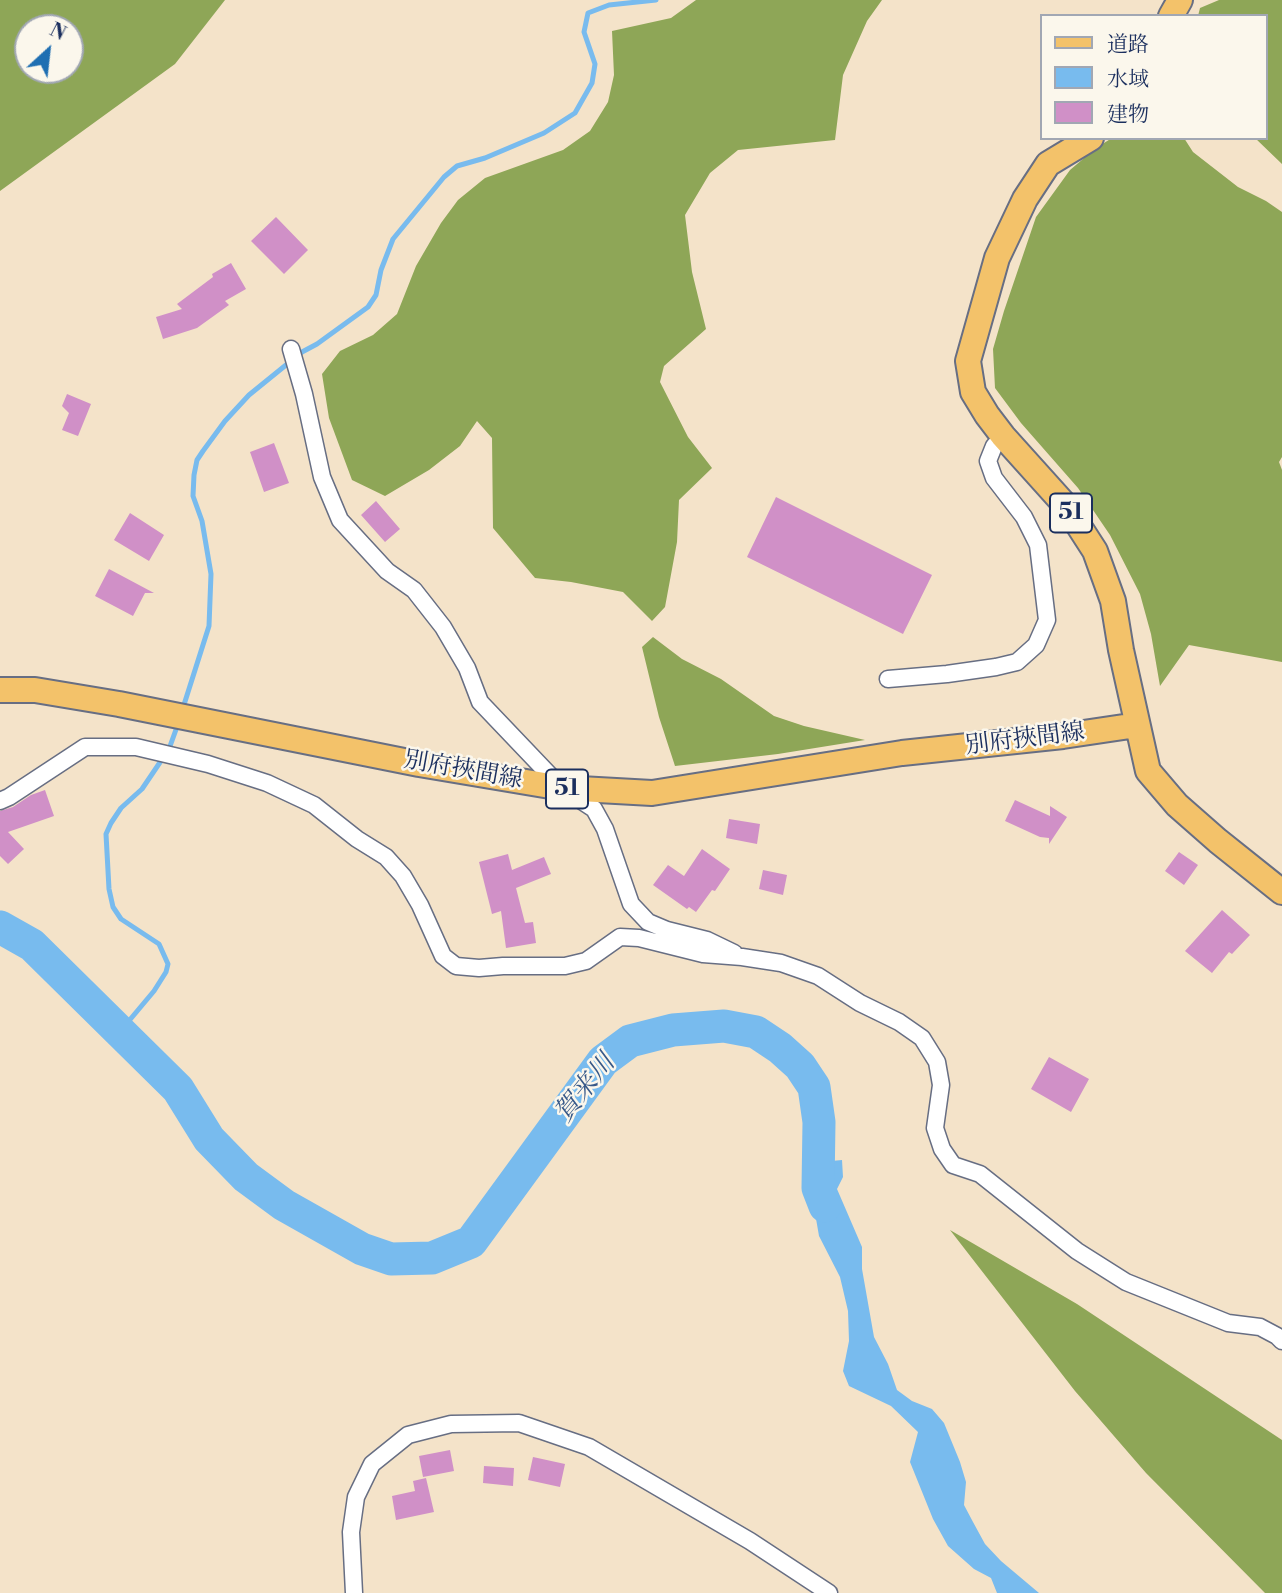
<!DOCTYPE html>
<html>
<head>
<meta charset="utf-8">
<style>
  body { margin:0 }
  #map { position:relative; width:1282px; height:1593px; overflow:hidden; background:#f4e3c9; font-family:"Libre Bodoni","Noto Serif JP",serif }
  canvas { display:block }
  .legend { position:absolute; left:1040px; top:14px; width:228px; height:126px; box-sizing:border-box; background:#fbf7ec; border:2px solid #a1a7b3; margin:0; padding:9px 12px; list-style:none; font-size:21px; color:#1b2f5e }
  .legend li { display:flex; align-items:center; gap:14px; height:35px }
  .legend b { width:35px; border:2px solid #a1a7b3 }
  .north { position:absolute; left:14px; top:14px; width:70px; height:70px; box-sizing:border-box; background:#fbf7ec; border:2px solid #a1a7b3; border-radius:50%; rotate:27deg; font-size:19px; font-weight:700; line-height:28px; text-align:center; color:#1b2f5e }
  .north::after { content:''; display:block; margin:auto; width:24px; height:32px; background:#1f6fb2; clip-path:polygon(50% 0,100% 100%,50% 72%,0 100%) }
</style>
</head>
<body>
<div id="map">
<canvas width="1282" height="1593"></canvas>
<ul class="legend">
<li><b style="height:9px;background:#f3c26a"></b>道路</li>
<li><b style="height:19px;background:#78bbee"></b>水域</li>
<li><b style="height:19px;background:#d090c7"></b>建物</li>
</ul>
<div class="north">N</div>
</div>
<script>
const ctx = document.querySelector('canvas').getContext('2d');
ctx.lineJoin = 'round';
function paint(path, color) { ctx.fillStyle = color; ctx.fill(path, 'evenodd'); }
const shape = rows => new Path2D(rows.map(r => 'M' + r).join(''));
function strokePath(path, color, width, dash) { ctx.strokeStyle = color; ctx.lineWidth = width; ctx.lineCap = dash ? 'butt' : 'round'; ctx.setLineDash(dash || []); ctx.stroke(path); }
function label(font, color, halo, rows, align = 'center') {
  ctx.font = font + ' "Libre Bodoni","Noto Serif JP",serif'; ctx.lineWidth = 5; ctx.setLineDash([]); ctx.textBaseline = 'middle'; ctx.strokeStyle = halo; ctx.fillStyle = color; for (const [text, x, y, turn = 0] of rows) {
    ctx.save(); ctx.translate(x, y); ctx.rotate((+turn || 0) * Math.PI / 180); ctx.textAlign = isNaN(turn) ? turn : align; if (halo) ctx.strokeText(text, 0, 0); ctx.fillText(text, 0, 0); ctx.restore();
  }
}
paint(shape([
  [0,0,225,0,175,64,0,191],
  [28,28,70,28,70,70,28,70],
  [696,0,882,0,867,21,843,75,835,140,738,150,710,173,685,215,692,272,706,329,664,366,660,382,688,437,712,468,679,500,677,542,665,607,652,621,623,592,571,582,535,578,493,528,492,438,477,421,460,446,429,470,385,496,352,480,329,418,322,374,340,351,373,335,397,314,416,266,441,223,458,200,485,178,563,150,590,131,608,102,614,75,612,31,671,18],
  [1219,0,1282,0,1282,164,1255,138,1266,138,1266,16,1198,16,1200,8],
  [1112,138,1184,138,1193,152,1238,187,1266,201,1282,212,1282,457,1279,462,1282,470,1282,662,1189,645,1160,686,1151,634,1140,594,1110,535,1078,488,1021,423,995,388,993,349,1004,311,1036,217,1070,170,1096,148],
  [653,637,682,659,721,679,774,716,804,726,865,740,778,754,675,766,659,717,642,647],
  [950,1230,1077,1304,1282,1440,1282,1593,1265,1593,1146,1473,1075,1391]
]), '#8ea657');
paint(shape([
  [842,1160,843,1177,837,1189,862,1247,862,1269,874,1337,888,1364,897,1390,912,1401,932,1409,944,1423,960,1462,966,1482,964,1505,973,1522,985,1544,1001,1561,1039,1593,997,1593,991,1578,974,1569,948,1546,933,1519,910,1462,918,1432,891,1406,849,1386,843,1371,849,1341,848,1311,840,1277,819,1236,810,1184,810,1163]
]), '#78bbee');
strokePath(shape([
  [182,711,209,626,211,574,202,521,193,496,194,475,197,460,203,451,225,421,249,395,302,352,317,344,368,307,376,295,381,270,393,239,444,177,457,166,485,158,544,133,575,113,592,83,595,64,584,32,588,13,609,5,656,0],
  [119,1030,128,1022,154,991,166,972,168,964,159,944,121,919,113,907,109,889,106,834,111,823,121,808,142,789,169,749,178,724]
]), '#78bbee', 5);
strokePath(shape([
  [0,927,32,945,178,1089,209,1139,246,1177,284,1205,362,1249,391,1259,432,1258,471,1242,603,1061,630,1041,673,1030,724,1026,756,1032,780,1048,800,1066,814,1087,819,1122,818,1188,825,1206]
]), '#78bbee', 33);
paint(shape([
  [276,217,308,250,284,274,251,241],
  [231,263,246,289,225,301,229,305,197,328,163,339,156,317,182,309,177,304,213,277,212,274],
  [67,394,91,404,78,436,62,430,69,413,62,406],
  [274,443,289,483,264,492,250,452],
  [776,497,932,575,903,634,747,557],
  [376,501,400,529,385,542,361,515],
  [130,513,164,535,149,561,114,540],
  [109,569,154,593,145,593,133,616,95,596],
  [45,790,54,816,8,832,24,849,8,864,0,856,0,811,13,807,31,795],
  [1015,800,1050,816,1050,806,1067,817,1049,844,1049,838,1040,837,1005,821],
  [729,819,760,824,757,844,726,838],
  [702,849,730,869,715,891,712,890,696,912,689,907,687,909,653,885,668,865,684,876],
  [1179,852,1198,865,1184,885,1165,871],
  [508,854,512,870,544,857,551,874,516,888,525,923,533,922,536,943,506,948,501,911,492,914,479,862],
  [763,870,787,875,783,895,759,889],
  [1222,910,1250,935,1232,954,1229,952,1212,973,1185,951],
  [1049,1057,1089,1079,1071,1112,1031,1089],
  [450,1450,454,1471,423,1477,419,1456],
  [533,1457,565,1464,560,1487,528,1480],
  [484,1466,514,1468,513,1486,483,1483],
  [426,1478,434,1512,396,1520,392,1496,415,1491,413,1481]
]), '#d090c7');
const street = shape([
  [291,349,304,394,322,477,340,520,387,571,414,590,443,627,467,668,480,702,562,788,594,809,605,829,631,904,648,922,667,930,707,940,734,953],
  [888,679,947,674,996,667,1017,662,1036,645,1047,620,1038,545,1024,517,994,478,988,461,994,446,1003,436],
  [0,801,9,797,85,747,136,747,208,764,267,783,314,805,357,839,386,857,403,876,420,905,443,956,456,966,479,968,503,966,565,966,586,961,620,937,639,938,703,954,742,957,781,963,818,976,860,1003,899,1022,922,1038,937,1062,941,1085,935,1128,942,1149,953,1165,980,1174,1077,1251,1126,1282,1228,1323,1260,1327,1277,1336,1282,1341],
  [354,1593,351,1532,356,1497,372,1464,408,1435,451,1424,519,1423,589,1447,750,1541,829,1593]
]);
const primary = shape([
  [1171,16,1180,0],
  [1091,138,1048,164,1025,199,997,258,968,361,973,392,987,415,1003,436,1066,506,1095,551,1113,601,1121,650,1148,771,1177,805,1218,841,1282,892],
  [0,690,35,690,119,704,419,764,562,788,652,793,902,753,1063,736,1137,725]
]);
strokePath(street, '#676e83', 19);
strokePath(primary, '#676e83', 28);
strokePath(street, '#fff', 16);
strokePath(primary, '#f3c26a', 24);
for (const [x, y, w] of [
  [1071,513,42],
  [567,789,42]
]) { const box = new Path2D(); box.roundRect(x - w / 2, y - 19.5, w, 39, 5); ctx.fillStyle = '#fbf7ec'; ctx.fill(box); strokePath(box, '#1b2f5e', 2); }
label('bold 23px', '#1b2f5e', null, [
  ["51",1071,513],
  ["51",567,789]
]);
label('24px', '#1b2f5e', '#fbf7ec', [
  ["別府挾間線",1025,740,-7],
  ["別府挾間線",463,771,10]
]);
label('italic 26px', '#375989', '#fbf7ec', [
  ["賀来川",586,1089,-51]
]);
</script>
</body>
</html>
